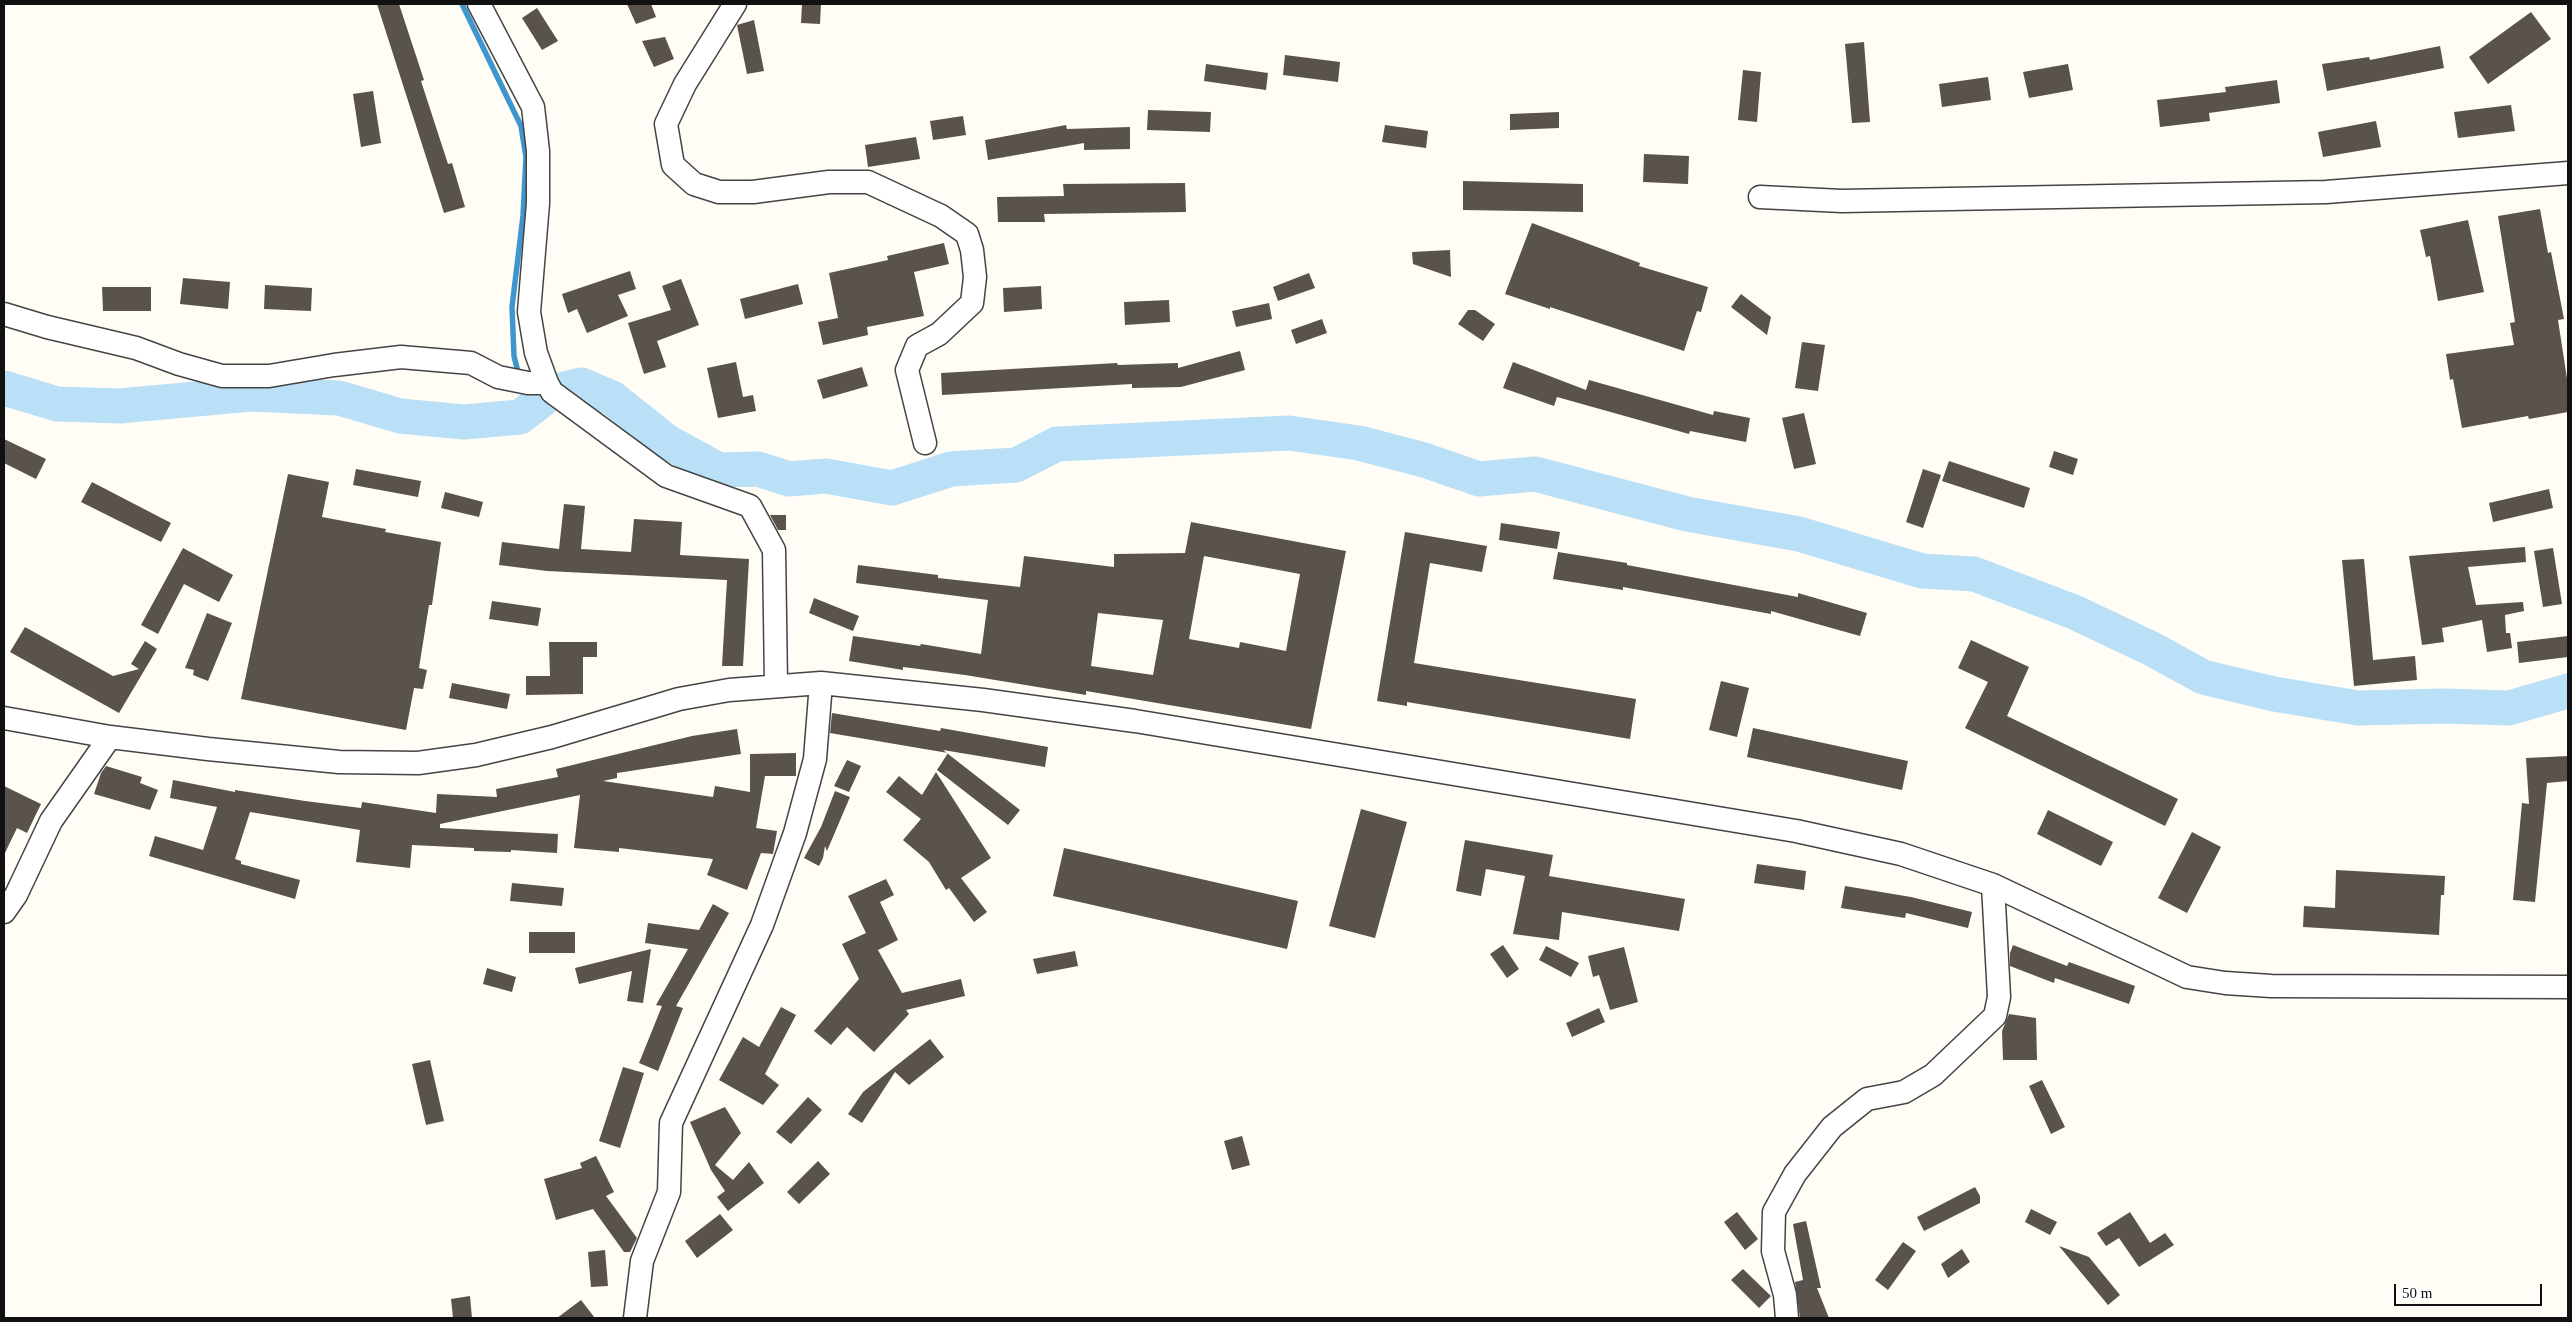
<!DOCTYPE html>
<html>
<head>
<meta charset="utf-8">
<style>
  body { margin:0 }
  #map { position:relative; width:2572px; height:1322px; overflow:hidden; background:#fffdf5; font-family:"Times New Roman",serif }
  canvas { display:block }
  .frame { position:absolute; inset:0; border:5px solid #111; pointer-events:none }
  .scale { position:absolute; left:2394px; top:1284px; width:148px; height:22px; box-sizing:border-box; border:2px solid #111; border-top:0; padding-left:6px; font-size:15px; line-height:18px; white-space:nowrap; color:#111; -webkit-text-stroke:4px #fff; paint-order:stroke }
</style>
</head>
<body>
<div id="map">
<canvas width="2572" height="1322"></canvas>
<div class="frame"></div>
<div class="scale">50 m</div>
</div>
<script>
const ctx = document.querySelector('canvas').getContext('2d');
ctx.lineJoin = 'round';
const shape = rows => new Path2D(rows.map(r => 'M' + r).join(''));
function strokePath(path, color, width, dash) { ctx.strokeStyle = color; ctx.lineWidth = width; ctx.lineCap = dash ? 'butt' : 'round'; ctx.setLineDash(dash || []); ctx.stroke(path); }
function paint(path, color) { ctx.fillStyle = color; ctx.fill(path, 'evenodd'); }
strokePath(shape([
  [462,4,521,126,526,157,523,216,512,307,514,356,519,376],
  [523,392,543,399]
]), '#3f96cf', 5.5);
strokePath(shape([
  [4,388,57,404,119,406,251,394,339,398,400,416,464,422,520,417,552,392,581,385,612,398,666,441,719,470,758,469,789,479,826,476,892,488,951,469,1016,465,1057,444,1289,433,1359,443,1424,460,1479,479,1535,474,1687,514,1799,534,1922,571,1974,574,2074,612,2152,649,2203,677,2274,694,2358,708,2444,706,2509,708,2568,691]
]), '#b9e0f7', 35);
paint(shape([
  [377,4,399,4,424,80,421,81,448,164,452,163,465,207,444,213],
  [627,4,651,4,656,17,636,24],
  [802,4,821,4,820,24,801,23],
  [537,8,558,41,542,50,522,18],
  [2531,12,2551,39,2488,84,2469,57],
  [754,20,764,71,747,74,737,25],
  [665,37,674,59,654,67,642,41],
  [1864,42,1870,122,1852,123,1845,44],
  [2440,46,2444,68,2327,91,2322,64,2369,57,2370,60],
  [1285,55,1340,62,1338,82,1283,75],
  [1206,64,1268,73,1266,90,1204,81],
  [2068,64,2073,90,2029,98,2023,72],
  [1743,70,1761,72,1757,122,1738,120],
  [1988,77,1991,100,1942,107,1939,84],
  [2277,80,2280,103,2209,113,2210,121,2160,127,2157,100,2226,92,2225,87],
  [373,91,381,143,361,147,353,94],
  [2511,105,2515,131,2458,138,2454,112],
  [1148,110,1211,112,1210,132,1147,130],
  [1559,112,1559,128,1510,130,1510,114],
  [963,116,966,135,933,140,930,121],
  [2376,121,2381,147,2323,157,2318,132],
  [1066,125,1067,129,1130,127,1130,149,1084,150,1084,143,988,160,985,140],
  [1385,125,1428,131,1426,148,1382,142],
  [916,137,920,159,868,167,865,145],
  [1644,154,1689,156,1688,184,1643,182],
  [1463,181,1583,184,1583,212,1463,210],
  [1185,183,1186,212,1044,214,1045,222,998,222,997,197,1064,196,1063,184],
  [2540,209,2548,253,2551,252,2564,319,2558,320,2568,385,2568,412,2529,419,2528,416,2462,428,2453,379,2450,380,2446,354,2514,345,2510,323,2515,322,2498,216],
  [2468,220,2484,292,2438,301,2430,256,2426,257,2420,230],
  [1532,223,1640,263,1639,266,1708,287,1701,312,1697,311,1684,351,1550,307,1550,309,1505,294],
  [944,243,949,264,914,272,924,316,867,327,868,335,823,345,818,322,838,318,829,273,888,260,887,256],
  [1450,250,1451,277,1413,264,1412,252],
  [630,271,636,289,618,295,628,316,587,333,577,309,568,313,562,294],
  [1309,273,1315,288,1278,301,1273,287],
  [183,278,230,282,228,309,180,304],
  [681,279,699,325,657,341,666,367,644,374,628,323,671,310,662,286],
  [798,284,803,304,745,319,740,299],
  [265,285,312,288,311,311,264,309],
  [1041,286,1042,309,1004,312,1003,288],
  [102,287,151,287,151,311,103,311],
  [1741,294,1771,317,1767,335,1731,307],
  [1169,300,1170,322,1125,325,1124,302],
  [1269,303,1272,319,1236,327,1232,311],
  [1468,310,1475,310,1495,324,1483,341,1458,324],
  [1322,319,1327,333,1296,344,1291,330],
  [1802,342,1825,345,1818,391,1795,388],
  [1240,351,1245,370,1181,387,1132,388,1132,384,942,395,941,373,1117,363,1118,365,1178,363,1178,368],
  [736,362,743,397,753,395,756,411,718,418,707,368],
  [1513,362,1586,390,1589,380,1713,415,1714,411,1750,418,1746,442,1690,431,1689,434,1557,397,1554,406,1503,388],
  [862,367,868,386,823,399,817,380],
  [1804,413,1816,464,1794,469,1782,418],
  [4,439,46,459,36,479,4,463],
  [2054,451,2078,459,2073,475,2049,467],
  [1949,461,2030,488,2024,508,1942,481],
  [356,469,421,481,418,497,353,485],
  [1923,469,1941,475,1923,528,1906,522],
  [288,474,329,482,322,517,386,529,385,532,441,542,432,605,429,605,419,668,427,670,423,689,414,688,406,730,241,699],
  [92,482,171,523,161,542,81,502],
  [2549,489,2553,508,2493,522,2489,503],
  [445,492,483,502,479,517,441,508],
  [564,504,585,506,581,549,631,552,634,519,682,522,680,555,749,559,743,666,722,666,727,580,547,571,499,565,502,542,559,549],
  [770,515,786,515,786,530,778,530],
  [1191,522,1346,551,1311,729,1086,691,1086,695,965,675,903,667,903,670,849,661,853,636,920,646,921,644,981,654,988,600,856,583,858,565,938,575,938,578,1020,587,1024,556,1114,567,1114,554,1185,553],
  [1204,556,1300,574,1286,651,1240,642,1239,648,1189,639],
  [1098,613,1163,620,1153,675,1091,666],
  [1501,523,1560,532,1557,549,1499,540],
  [1405,532,1487,546,1482,572,1430,563,1414,663,1636,699,1630,739,1407,702,1407,706,1377,701],
  [2525,547,2526,562,2468,567,2476,605,2523,602,2524,611,2505,615,2506,633,2510,633,2512,648,2487,652,2482,620,2442,628,2444,642,2422,645,2409,556],
  [183,548,233,575,219,602,184,584,158,634,141,625],
  [2553,548,2562,604,2543,607,2534,551],
  [1558,552,1627,563,1627,565,1798,597,1798,593,1867,613,1860,636,1771,611,1771,614,1623,587,1623,590,1553,579],
  [2364,559,2373,660,2415,656,2417,680,2354,686,2342,560],
  [814,598,859,616,853,631,809,613],
  [492,601,541,608,538,626,489,619],
  [207,613,232,623,208,681,193,675,194,670,185,668],
  [25,627,113,676,139,669,131,664,145,641,157,649,119,713,10,652],
  [2568,636,2568,657,2519,663,2517,642],
  [1971,640,2029,667,2007,716,2178,799,2165,826,1965,728,1988,682,1958,668],
  [549,642,597,642,597,657,583,657,583,694,526,695,526,676,550,676],
  [1721,681,1749,688,1737,737,1709,730],
  [452,683,510,694,507,709,449,698],
  [832,713,940,731,941,728,1048,747,1045,767,943,750,1020,810,1008,825,937,770,948,753,830,733],
  [1753,728,1908,761,1902,790,1747,757],
  [737,729,741,754,617,773,617,778,603,781,713,797,715,786,750,792,750,754,796,753,796,776,765,776,756,828,777,831,773,854,761,853,747,890,707,875,713,859,619,848,619,852,574,848,580,795,440,824,440,828,558,834,557,853,511,850,511,852,474,851,474,848,412,845,410,868,356,862,360,830,250,812,235,859,241,861,241,864,300,880,295,899,149,856,155,836,203,850,217,807,170,798,173,780,235,792,235,790,305,801,361,808,362,802,436,813,437,794,497,797,496,789,558,777,556,769,692,736],
  [2568,756,2568,781,2547,783,2535,902,2513,900,2522,803,2529,804,2526,758],
  [847,760,861,766,849,792,834,786],
  [106,766,142,777,140,783,158,790,150,810,94,794,101,773],
  [936,772,991,858,961,878,987,912,974,922,949,888,946,890,929,862,903,840,921,819,886,792,899,776,922,795],
  [4,786,41,804,27,833,17,828,4,855],
  [835,791,850,797,827,851,825,846,823,858,819,866,804,858,821,827],
  [1361,809,1407,822,1375,938,1329,926],
  [2048,810,2113,842,2101,866,2037,834],
  [2192,832,2221,847,2187,913,2158,898],
  [1465,840,1553,855,1549,876,1685,899,1679,931,1562,912,1559,940,1513,934,1525,876,1486,869,1481,896,1456,891],
  [1064,848,1298,901,1287,949,1053,896],
  [1757,864,1806,871,1804,890,1754,883],
  [2336,870,2445,876,2444,895,2441,895,2439,935,2303,927,2304,906,2335,908],
  [886,879,894,895,880,902,898,940,878,950,902,993,961,979,965,996,906,1010,909,1014,874,1052,847,1027,831,1045,814,1031,859,979,842,944,866,933,848,896],
  [512,883,564,888,562,906,510,901],
  [1845,886,1911,897,1972,912,1968,928,1906,913,1905,918,1841,908],
  [713,904,729,913,676,1006,683,1008,658,1071,639,1063,662,1006,656,1005,688,949,645,943,648,923,699,930],
  [529,932,575,932,575,953,529,953],
  [1503,945,1519,969,1507,978,1490,954],
  [2013,945,2067,966,2069,962,2135,986,2129,1004,2055,978,2054,983,2010,966,2010,953],
  [1546,946,1579,963,1571,977,1539,960],
  [1624,947,1638,1002,1610,1010,1599,975,1593,977,1588,956],
  [651,949,643,1003,627,1001,632,971,579,984,575,968],
  [1075,951,1078,966,1037,974,1033,959],
  [487,968,516,977,512,992,483,984],
  [781,1007,796,1015,765,1074,779,1085,763,1105,719,1080,743,1037,759,1047],
  [1599,1008,1605,1022,1572,1037,1566,1023],
  [2009,1014,2036,1018,2037,1060,2003,1060,2002,1031],
  [930,1039,944,1057,909,1085,895,1072,862,1123,848,1114,863,1092],
  [430,1060,444,1121,426,1125,412,1064],
  [623,1067,644,1073,620,1148,599,1141],
  [2042,1080,2065,1127,2051,1134,2029,1086],
  [808,1097,822,1110,791,1144,776,1132],
  [725,1107,741,1133,715,1165,733,1180,749,1162,764,1183,728,1211,717,1197,725,1191,711,1170,690,1122],
  [1242,1136,1250,1165,1232,1170,1224,1141],
  [596,1156,614,1192,606,1196,637,1238,630,1252,624,1252,593,1209,556,1220,544,1179,582,1168,580,1163],
  [818,1161,830,1174,799,1204,787,1192],
  [1975,1187,1980,1196,1980,1203,1924,1231,1917,1217],
  [2031,1209,2057,1222,2050,1235,2025,1222],
  [1737,1212,1758,1239,1745,1250,1724,1222],
  [2130,1212,2150,1243,2165,1233,2174,1245,2139,1267,2119,1238,2106,1246,2097,1233],
  [720,1214,733,1230,697,1258,685,1241],
  [1806,1221,1821,1288,1817,1288,1829,1318,1800,1318,1795,1282,1803,1280,1793,1224],
  [1903,1242,1916,1251,1888,1290,1875,1280],
  [2059,1246,2089,1257,2120,1295,2108,1305],
  [1962,1249,1970,1262,1948,1278,1941,1264],
  [605,1250,608,1286,591,1287,588,1252],
  [1743,1269,1771,1296,1759,1308,1731,1280],
  [470,1296,472,1318,453,1318,451,1299],
  [581,1300,595,1318,557,1318]
]), '#5a524d');
const minor = shape([
  [479,4,533,107,538,151,538,203,529,312,536,353,547,383,552,392,666,476,750,506,774,550,776,684],
  [735,4,685,84,666,124,673,165,694,184,719,192,753,192,829,182,868,182,941,216,967,234,972,250,975,277,972,303,939,334,917,346,907,370,925,443],
  [1760,197,1842,201,2326,192,2568,173],
  [4,314,47,327,136,348,179,364,222,376,269,376,334,365,401,357,471,363,498,377,528,383,547,383],
  [4,718,110,737,208,749,339,762,418,763,476,755,552,737,679,699,729,690,821,683,983,700,1135,721,1796,831,1901,854,1993,885,2187,977,2225,983,2271,986,2568,987],
  [4,912,16,895,51,821,110,737],
  [635,1318,642,1261,669,1192,671,1123,762,925,795,833,815,759,821,683],
  [1787,1318,1785,1295,1773,1251,1774,1212,1795,1174,1832,1127,1867,1099,1904,1092,1933,1075,1995,1016,1999,997,1993,885]
]);
strokePath(minor, '#444', 25);
strokePath(minor, '#fff', 22);
</script>
</body>
</html>
